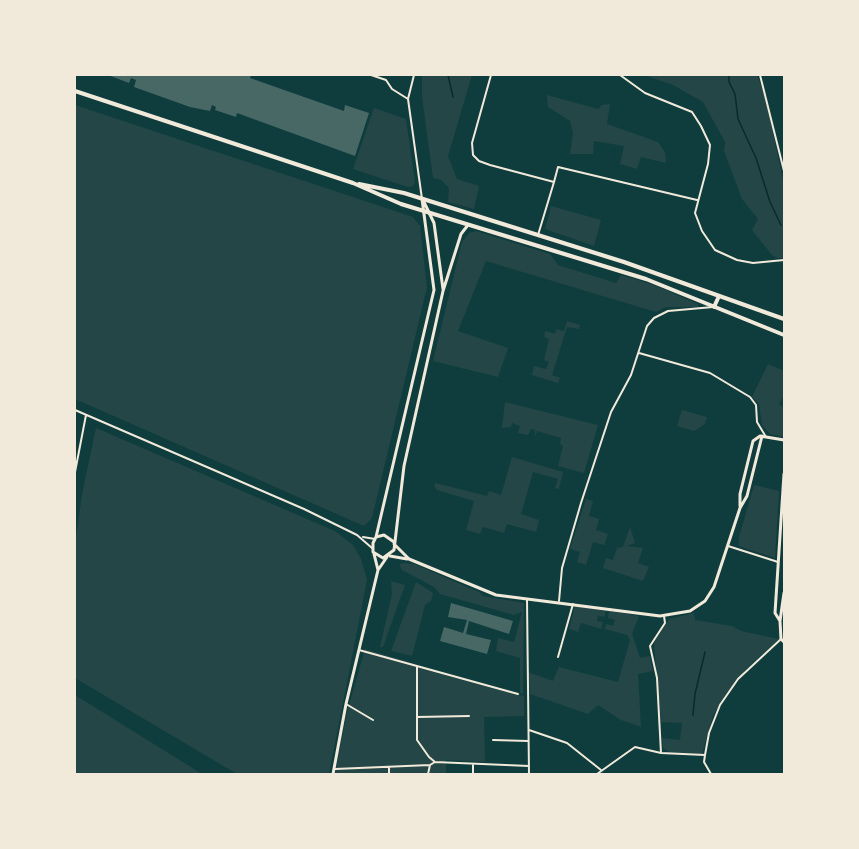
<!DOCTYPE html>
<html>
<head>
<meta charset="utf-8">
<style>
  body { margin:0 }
  #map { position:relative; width:859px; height:849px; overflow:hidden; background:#0f3d3e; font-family:"Alegreya Sans",sans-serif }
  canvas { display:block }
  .frame { position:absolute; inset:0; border:76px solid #f1e9da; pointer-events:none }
</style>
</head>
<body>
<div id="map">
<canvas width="859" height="849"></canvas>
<div class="frame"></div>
</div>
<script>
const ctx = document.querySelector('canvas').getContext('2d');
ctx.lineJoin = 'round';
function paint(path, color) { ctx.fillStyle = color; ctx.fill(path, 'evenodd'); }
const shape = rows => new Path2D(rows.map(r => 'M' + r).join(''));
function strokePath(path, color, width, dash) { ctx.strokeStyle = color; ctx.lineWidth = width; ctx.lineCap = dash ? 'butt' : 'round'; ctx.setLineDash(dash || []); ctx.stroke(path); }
paint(shape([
  [422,75,472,75,448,156,457,179,479,186,474,209,448,202,449,188,441,180,433,178,422,97],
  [644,75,757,75,765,96,784,185,784,258,777,258,772,255,752,230,758,219,742,199,724,151,725,142,703,102,673,85],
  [547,95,598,109,602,105,610,104,607,124,658,142,665,152,666,163,641,157,637,169,620,164,624,146,594,141,593,154,570,154,573,133,570,121,548,107],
  [75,105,413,217,420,226,427,287,372,518,364,526,75,399],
  [374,108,406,119,415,182,413,186,408,187,353,169],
  [551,206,601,220,594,246,545,229],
  [476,231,550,254,558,265,616,283,621,275,654,285,698,304,698,307,665,307,656,312,486,261,458,331,508,348,498,377,433,361,462,242,469,233],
  [567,321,580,325,579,329,567,327,552,375,560,378,558,383,532,375,534,366,546,369,549,362,544,360,549,339,544,337,545,331,555,334,556,329,564,331],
  [768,364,784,371,784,395,779,404,784,408,784,437,770,434,762,425,759,404,752,397],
  [505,402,598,425,584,473,558,466,563,446,560,444,561,438,537,431,535,437,535,430,531,429,528,435,518,433,520,426,512,423,511,427,502,428],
  [682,410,707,417,705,424,694,431,677,426],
  [96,428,335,531,353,545,361,559,367,580,329,774,237,774,75,678,75,544,82,494],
  [512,457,563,472,559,489,555,488,558,479,533,472,521,514,539,520,536,532,507,524,504,533,483,527,480,534,466,530,474,501,437,490,434,486,436,483,487,496,489,491,501,495],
  [754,485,779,491,775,558,739,546,739,537],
  [586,499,593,501,589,516,599,519,596,530,608,534,604,545,593,542,586,565,577,562,580,552,570,549],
  [630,527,635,543,627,546,643,548,638,563,649,567,643,581,603,568,606,558,613,560,617,548,623,547],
  [404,563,414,564,479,592,483,596,524,603,523,695,520,693,520,658,496,651,498,638,514,642,522,612,514,615,440,594,434,587,402,570,399,564],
  [391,581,405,585,383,647,380,647,392,594],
  [416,582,433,593,431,601,425,605,412,656,391,651],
  [575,606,606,611,604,617,598,616,597,621,603,622,601,629,581,623,578,632,569,629],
  [609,611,639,616,632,634,640,658,650,656,653,671,638,674,641,727,621,720,598,705,588,714,530,694,528,672,553,681,559,667,618,682,630,640,627,635,605,629,606,624,613,626,615,620,608,618],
  [694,613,695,620,732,626,741,631,779,639,746,669,724,697,713,716,702,754,671,753,663,748,662,738,680,740,682,723,661,722,654,643,669,619],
  [365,649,524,696,524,716,484,717,485,762,446,760,446,774,335,774,347,712],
  [75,695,202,774,75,774]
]), '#244646');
strokePath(shape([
  [448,75,453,97],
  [729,75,729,82,735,94,738,119,756,158,770,202,781,225],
  [693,715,695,694,705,652]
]), '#0a2a2b', 1.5);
paint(shape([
  [108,75,251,75,250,78,344,111,345,105,369,113,355,156,237,113,236,117,215,110,216,107,212,105,210,111,190,107,134,87,136,80,131,78,129,83],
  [451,603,513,621,509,634,469,621,466,634,491,640,487,654,440,641,444,627,463,633,467,620,448,617]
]), '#486865');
strokePath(shape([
  [371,75,386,80,392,89,408,99],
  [414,75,408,99,422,199],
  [491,75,472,143,473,155,479,161,490,165,554,182,538,235],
  [620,75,645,93,692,112,701,126,710,145,708,164,695,213,702,231,715,250,737,260,753,263,784,260],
  [760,75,784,171],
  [554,182,558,167,697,200],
  [639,353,710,373,750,397,756,405,757,422,766,437],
  [75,410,304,509,357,535,372,548],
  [75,472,86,415],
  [363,537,375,539],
  [728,546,778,562],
  [527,600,529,774],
  [559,601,562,568,581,503,611,412,631,375,647,326,654,318,668,311,713,307],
  [359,650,518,694],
  [558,657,573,604],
  [417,666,417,740,429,757,435,762,529,766],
  [346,704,373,720],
  [417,717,469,716],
  [529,730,567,743,601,770],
  [493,740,528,741],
  [661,753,657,678,650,646,665,623,664,616],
  [335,769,430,765,435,762],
  [389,774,389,767],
  [428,774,430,765],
  [473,774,473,765],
  [597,774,635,747,661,753,705,755],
  [711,774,704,762,705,755,709,733,720,705,738,679,781,639]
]), '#f1e9da', 2);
strokePath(shape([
  [423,200,434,223,443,289],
  [740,506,740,494,753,441,760,436,784,440],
  [376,537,434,290,422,199],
  [394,542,384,535,376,537,373,543,373,552,383,558,394,550,404,466,443,291,461,234,468,225],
  [394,544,409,559,496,595,660,616,690,611,705,601,714,587,740,508,747,496,762,436],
  [374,554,378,570],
  [390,556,407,559],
  [784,593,780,621,781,639,784,642],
  [780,621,775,613,784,474],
  [333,774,346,704,378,570,387,557]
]), '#f1e9da', 3);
strokePath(shape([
  [75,91,353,183,401,204,646,279,784,335],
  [359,184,404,193,624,262,784,319],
  [714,307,719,296]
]), '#f1e9da', 4);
</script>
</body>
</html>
